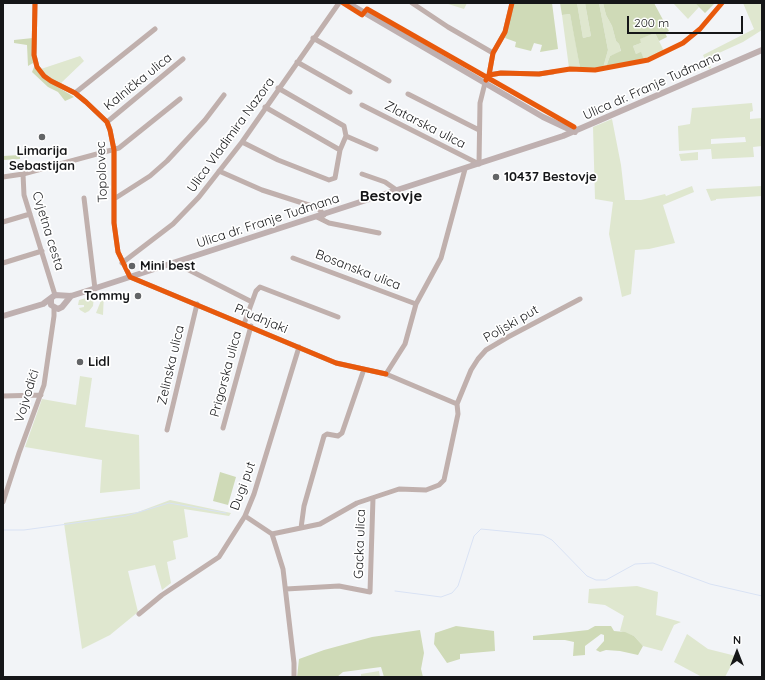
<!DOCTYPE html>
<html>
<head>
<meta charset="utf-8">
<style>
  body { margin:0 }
  #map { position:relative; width:765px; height:680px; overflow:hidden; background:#f2f4f7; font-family:Quicksand,sans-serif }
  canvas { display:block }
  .frame { position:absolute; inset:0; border:4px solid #151618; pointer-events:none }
  .north { position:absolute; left:717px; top:632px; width:40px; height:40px; -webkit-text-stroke:3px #fff; paint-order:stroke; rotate:0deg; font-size:11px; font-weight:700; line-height:16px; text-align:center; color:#151618 }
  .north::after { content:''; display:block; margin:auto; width:14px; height:18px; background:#151618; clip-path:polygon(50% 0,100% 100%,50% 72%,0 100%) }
  .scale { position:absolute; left:627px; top:16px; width:116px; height:18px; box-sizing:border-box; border:2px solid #151618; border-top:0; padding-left:5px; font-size:12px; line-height:14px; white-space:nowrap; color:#151618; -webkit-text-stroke:3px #fff; paint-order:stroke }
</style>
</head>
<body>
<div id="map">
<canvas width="765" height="680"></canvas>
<div class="frame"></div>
<div class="north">N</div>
<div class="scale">200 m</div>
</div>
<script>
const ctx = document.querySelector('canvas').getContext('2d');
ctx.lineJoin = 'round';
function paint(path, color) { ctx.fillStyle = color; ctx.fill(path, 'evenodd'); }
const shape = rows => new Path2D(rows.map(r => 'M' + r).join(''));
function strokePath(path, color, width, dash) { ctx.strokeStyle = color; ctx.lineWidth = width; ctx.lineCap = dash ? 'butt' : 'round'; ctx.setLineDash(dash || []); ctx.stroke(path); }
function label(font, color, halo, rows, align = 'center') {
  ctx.font = font + ' Quicksand,sans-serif'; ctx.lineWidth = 3.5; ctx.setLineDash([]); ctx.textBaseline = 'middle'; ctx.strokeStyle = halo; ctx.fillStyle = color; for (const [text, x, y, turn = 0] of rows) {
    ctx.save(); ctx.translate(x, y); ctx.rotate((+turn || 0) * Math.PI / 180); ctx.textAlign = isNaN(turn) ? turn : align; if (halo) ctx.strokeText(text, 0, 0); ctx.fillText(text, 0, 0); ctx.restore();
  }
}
paint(shape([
  [445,3,467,3,464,9],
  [577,3,585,3,591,36,583,38],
  [599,3,603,3,606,15,612,26,616,41,619,44,621,52,610,56,606,67,603,68,608,50],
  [673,3,695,3,699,7,688,19],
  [743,3,762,3,762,30,743,42,708,58,711,68,709,69,703,55,754,29],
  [570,14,575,39,580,68,569,68,562,15],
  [655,33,664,51,644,59,641,53,636,54,633,46,641,43,639,39],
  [80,56,84,61,60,84,45,74,41,69],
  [752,103,753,111,750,112,750,119,762,118,762,146,753,147,754,157,712,159,711,149,679,151,678,126,690,124,692,108],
  [745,137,746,142,711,144,711,139],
  [612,119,621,165,625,200,641,200,665,194,666,196,692,186,694,192,663,205,675,243,649,249,635,250,631,294,622,297,609,234,613,202,595,199,593,127],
  [698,152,698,160,681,161,679,154],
  [762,186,762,196,716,199,716,200,711,201,706,189],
  [104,293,103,315,96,313],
  [94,296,93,306,89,311,85,313,80,310,79,308,84,307,84,305,78,305,79,300],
  [80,376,92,378,85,427,139,435,140,489,100,493,102,460,25,447,42,399,76,405],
  [170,500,231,513,229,516,184,509,188,537,173,541,176,559,167,562,171,583,162,590,155,565,128,571,138,612,110,635,82,649,64,523,138,512],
  [637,586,658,592,656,615,681,622,674,625,662,651,643,646,634,636,620,631,624,616,605,605,588,603,589,589],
  [687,634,708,649,736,656,725,677,702,677,674,662],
  [379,671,380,677,361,677,361,674]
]), '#dfe7cf');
paint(shape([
  [514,3,552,3,558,49,540,52,542,45,534,43,531,51,515,47,516,42,505,38],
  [560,3,577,3,583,38,591,36,585,3,599,3,608,50,603,68,580,68,570,14,562,15],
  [603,3,654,3,669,31,665,33,667,37,659,41,655,33,640,39,641,43,633,46,636,54,641,52,644,59,606,67,610,56,621,51,619,44,616,41,612,26,606,15],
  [695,3,715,3,705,13],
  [33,38,33,63,28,66,27,45,14,43,14,40],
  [34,67,43,78,74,97,65,101,58,92,48,87,32,72],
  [20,155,20,159,3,160,3,156],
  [220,472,236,477,228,505,213,501],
  [456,626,494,631,495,651,460,654,460,659,447,663,434,644,435,633],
  [595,626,611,626,614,631,625,632,634,636,643,646,638,655,620,651,606,650,600,652,596,650,604,641,604,635,601,634,585,646,585,655,573,656,574,642,565,640,533,640,533,636,588,630],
  [420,630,424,653,421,669,423,677,384,677,381,667,343,672,337,677,297,677,299,659,324,650,372,637]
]), '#cfdab7');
strokePath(shape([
  [3,530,24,530,126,516,169,503,226,513],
  [395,591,441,597,452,593,458,586,474,536,481,529,543,535,552,540,587,576,596,580,606,580,635,564,653,563,710,584,762,596]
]), '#d9e2f4', 1);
strokePath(shape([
  [35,3,34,55,37,67,44,76,51,81,75,93,86,102,107,122,110,130,114,150,114,223,118,252,130,277,336,363,386,374],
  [412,3,448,27,493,53],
  [313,38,389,81],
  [297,62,350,92],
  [489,75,501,73,539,74,553,72],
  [278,88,344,126,346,136,340,150],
  [75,93,155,29],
  [408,94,479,130],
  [362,105,479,164,480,103,485,83,489,75,493,53,505,32,512,3],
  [107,122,183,59],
  [346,136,376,149],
  [242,142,278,160,329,180,335,178,340,150,265,107],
  [219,171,262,190,318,208,324,215],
  [23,174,24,195,55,295],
  [362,174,385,182,398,191],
  [3,177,23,174,119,148,180,99],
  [84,198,95,289],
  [114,199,150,176,167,161,205,120,224,95],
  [317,217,329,223,379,233],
  [3,222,30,214],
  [293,258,416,304],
  [177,262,183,267,252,302],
  [3,263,42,251],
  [122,263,173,224,199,197,242,142,339,3],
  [244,324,256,291,260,287,338,317],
  [3,396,41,395],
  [457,404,386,374,405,344,416,304,441,258,465,169],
  [223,428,251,326],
  [167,430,197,304],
  [3,502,19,453,44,385,54,316,54,308],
  [245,516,272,534,320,524,357,503,399,489,426,490,439,485,444,480,458,414,457,404,471,370,478,359,486,350,508,337,580,299],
  [301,528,304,506,324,436,327,434,338,436,342,433,364,369],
  [272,534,283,569,294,663,294,677],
  [286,589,339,586,370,592,373,498],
  [139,614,162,595,219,557,245,516,254,494,299,347]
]), '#c0b0ad', 5);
strokePath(shape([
  [348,3,543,117,575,132],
  [51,298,51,305,58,309,62,307,71,296],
  [3,316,43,304,55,295,71,296,99,287,563,136,762,50]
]), '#bfb0b0', 6);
strokePath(shape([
  [35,3,34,55,37,67,44,76,51,81,75,93,86,102,107,122,110,130,114,150,114,223,118,252,130,277,336,363,386,374],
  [343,3,362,15,367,9,574,127],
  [489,75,501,73,539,74,570,69,595,70,648,60,683,43,700,29,722,3],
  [486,80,489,75,493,53,505,32,512,3]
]), '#e8590c', 5);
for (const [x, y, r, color] of [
  [42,137,4,"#626466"],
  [496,177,4,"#626466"],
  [132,266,4,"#626466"],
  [138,296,4,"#626466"],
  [80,362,4,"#626466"]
]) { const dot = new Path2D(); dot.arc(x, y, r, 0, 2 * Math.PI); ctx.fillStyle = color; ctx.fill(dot); strokePath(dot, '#fff', 1.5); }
label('13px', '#151618', '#fff', [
  ["Kalnička ulica",138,82,-39],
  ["Ulica dr. Franje Tuđmana",652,86,-24],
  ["Zlatarska ulica",425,125,27],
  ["Ulica Vladimira Nazora",231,135,-54],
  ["Topolovec",102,172,-92],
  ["Ulica dr. Franje Tuđmana",268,221,-18],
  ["Cvjetna cesta",48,231,73],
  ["Bosanska ulica",358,270,21],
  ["Prudnjaki",261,319,23],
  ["Poljski put",511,324,-30],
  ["Zelinska ulica",171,365,-77],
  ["Prigorska ulica",226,374,-75],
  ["Vojvodići",27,396,-73],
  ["Dugi put",243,486,-70],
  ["Gacka ulica",360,544,-88]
]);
label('bold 13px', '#151618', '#fff', [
  ["Limarija",42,151,"center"],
  ["Sebastijan",42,166,"center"],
  ["10437 Bestovje",504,177],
  ["Mini best",140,266],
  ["Tommy",130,296,"right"],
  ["Lidl",88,362]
], 'left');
label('bold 15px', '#151618', '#fff', [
  ["Bestovje",391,196]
]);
</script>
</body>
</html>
